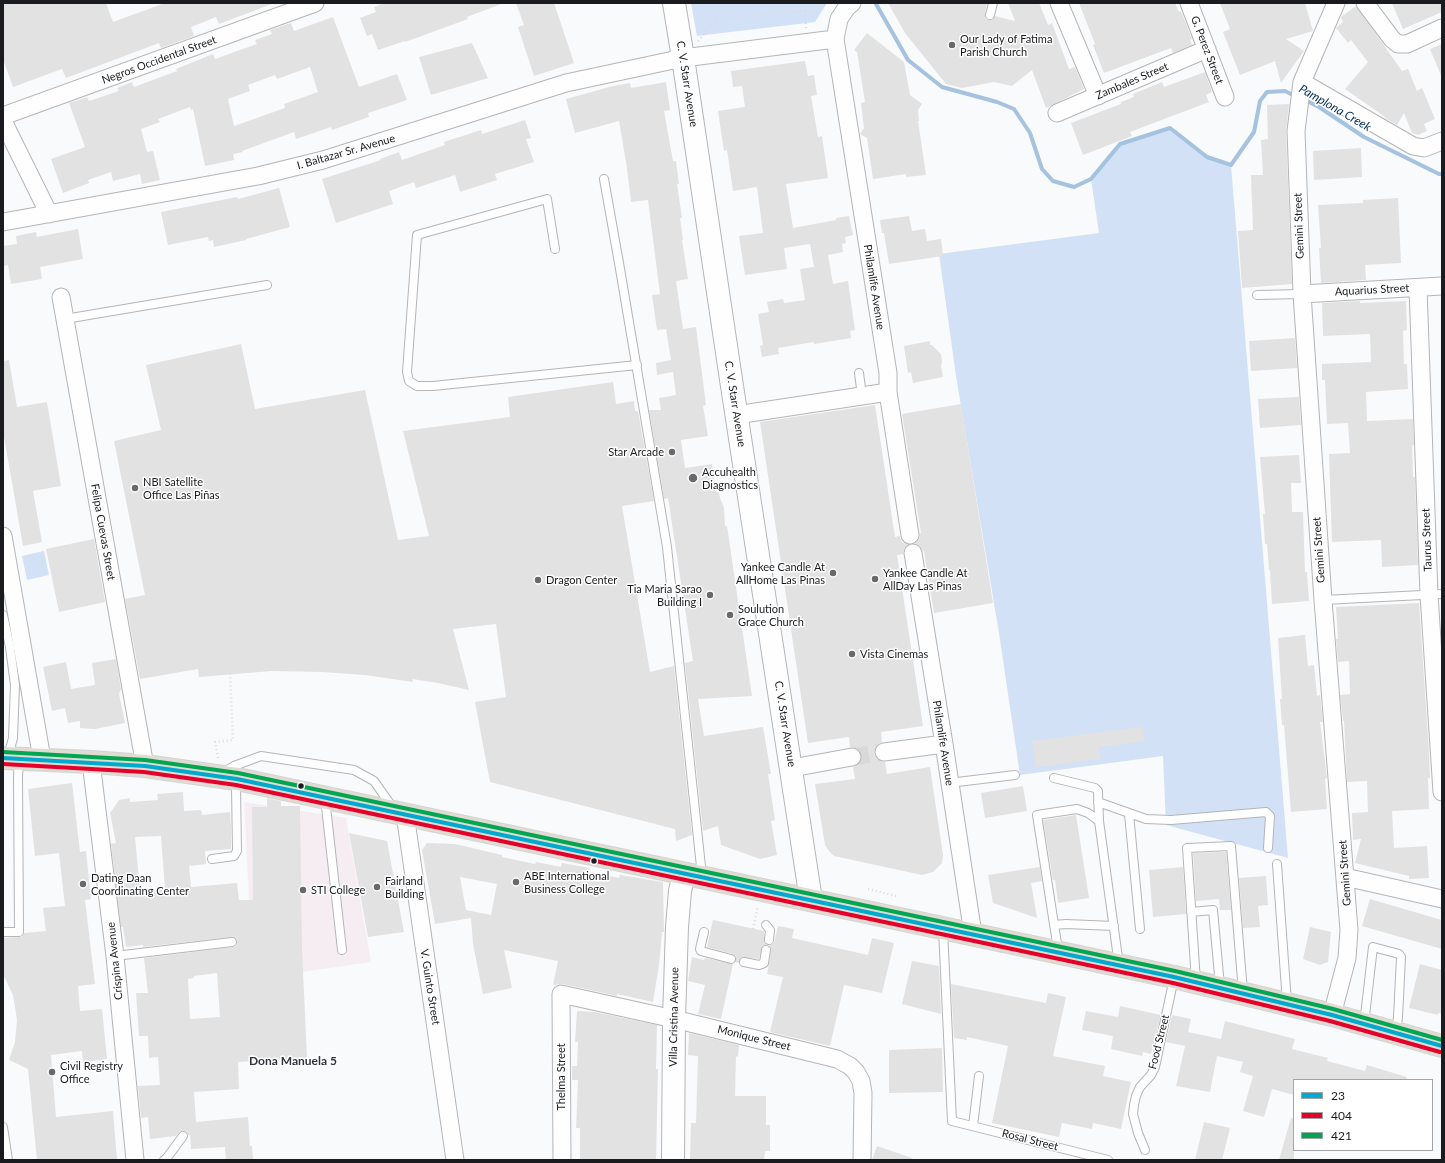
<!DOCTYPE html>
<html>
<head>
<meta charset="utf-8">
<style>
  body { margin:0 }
  #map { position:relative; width:1445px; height:1163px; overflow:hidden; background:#f8fafc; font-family:Lato,sans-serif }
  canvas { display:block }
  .frame { position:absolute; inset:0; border:4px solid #191b1e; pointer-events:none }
  .legend { position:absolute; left:1293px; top:1079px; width:140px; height:72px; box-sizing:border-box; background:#fff; border:1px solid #a3a4a5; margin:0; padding:5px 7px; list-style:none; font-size:12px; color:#191b1e }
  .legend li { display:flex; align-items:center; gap:8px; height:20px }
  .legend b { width:20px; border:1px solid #a3a4a5 }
</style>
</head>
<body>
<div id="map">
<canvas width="1445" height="1163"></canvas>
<div class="frame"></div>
<ul class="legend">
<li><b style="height:5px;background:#00a9ce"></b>23</li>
<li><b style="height:5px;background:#e4002b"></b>404</li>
<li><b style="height:5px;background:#00a651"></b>421</li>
</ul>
</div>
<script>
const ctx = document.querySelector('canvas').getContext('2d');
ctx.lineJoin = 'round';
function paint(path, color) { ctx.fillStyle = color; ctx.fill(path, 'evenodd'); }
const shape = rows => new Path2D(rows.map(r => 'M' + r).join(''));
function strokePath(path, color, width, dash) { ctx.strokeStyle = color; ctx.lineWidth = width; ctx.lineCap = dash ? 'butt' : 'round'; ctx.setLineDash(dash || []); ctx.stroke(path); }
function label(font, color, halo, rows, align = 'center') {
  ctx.font = font + ' Lato,sans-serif'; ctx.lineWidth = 3; ctx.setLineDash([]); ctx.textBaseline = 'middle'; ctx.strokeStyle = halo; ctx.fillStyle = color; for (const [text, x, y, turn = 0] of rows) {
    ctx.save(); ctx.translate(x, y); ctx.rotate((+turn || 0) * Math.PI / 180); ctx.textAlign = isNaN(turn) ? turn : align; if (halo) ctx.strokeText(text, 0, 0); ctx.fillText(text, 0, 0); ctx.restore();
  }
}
paint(shape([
  [244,802,346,818,371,962,253,979]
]), '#f6edf2');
paint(shape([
  [691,3,827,3,815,22,697,36],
  [1170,128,1207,157,1231,165,1288,858,1166,825,1163,756,1020,775,999,633,956,376,939,254,1099,233,1091,179,1120,144],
  [44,551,49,575,27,580,22,556]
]), '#d3e1f6');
strokePath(shape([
  [876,4,908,60,942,87,997,102,1014,109,1030,133,1042,169,1053,181,1074,187,1091,179,1120,144,1170,128,1207,157,1231,165,1254,132,1260,101,1267,92,1285,91,1297,97],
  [1305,100,1319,107,1364,137,1439,174,1442,174]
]), '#a5c2df', 4);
paint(shape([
  [3,3,106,3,113,22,165,3,272,3,272,4,219,24,216,17,191,27,194,36,161,48,159,43,66,78,62,69,13,87,3,59],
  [385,3,501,3,501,4,467,17,468,19,405,42,405,41,378,50,372,34,367,36,360,18,376,12,374,7],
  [516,3,554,3,574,63,534,76,518,27,524,25],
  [888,3,987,3,985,13,986,19,992,20,995,16,1015,21,1008,3,1039,3,1048,25,1052,23,1069,69,1075,67,1084,89,1046,108,1032,70,1012,86,994,82,962,88,946,84,905,33],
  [1079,3,1175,3,1179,12,1181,11,1192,39,1190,40,1192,45,1173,53,1171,48,1104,73,1093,45,1095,44],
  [1220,3,1305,3,1313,31,1286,39,1304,51,1281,83,1275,61,1240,75,1223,32,1230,29],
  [1392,3,1442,3,1442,12,1403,29],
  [1356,6,1402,71,1408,69,1417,91,1422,88,1435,119,1424,124,1427,131,1418,135,1412,133,1404,113,1397,125,1385,118,1385,117,1345,89,1368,62,1351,40,1348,43,1336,28,1343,22,1341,17],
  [333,17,359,87,397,74,407,100,368,113,369,117,332,130,331,127,296,139,294,132,242,151,243,152,233,154,234,160,205,166,193,109,191,110,190,107,158,119,160,122,141,129,147,152,153,151,160,180,142,184,140,174,113,181,111,172,88,180,89,183,63,193,51,159,85,147,69,103,87,97,89,101,119,91,117,88,132,82,134,87,177,71,176,69,213,54,215,59,257,44,255,40,272,34,270,30,291,23,294,31],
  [310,67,318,92,284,104,285,108,234,126,228,99,250,91,248,85,275,75,277,79],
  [867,33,904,62,910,95,922,104,918,110,919,121,918,121,926,175,906,177,906,174,873,179,867,138,860,134,864,128,861,103,865,102,857,52,854,50],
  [472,43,488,78,431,95,419,57],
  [1442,44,1442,78,1430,49],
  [805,61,808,76,814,75,817,95,811,96,818,137,822,136,828,178,786,184,793,228,836,220,836,218,849,216,853,235,845,237,846,243,842,244,843,252,828,255,833,284,848,281,855,330,850,331,851,338,814,344,814,342,778,348,779,354,762,357,760,346,763,345,758,314,769,312,767,302,783,299,784,303,805,300,800,269,814,267,810,244,784,248,787,269,745,275,739,236,763,233,757,187,733,191,727,150,724,151,718,111,745,107,742,86,733,87,731,71],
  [1205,72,1212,92,1206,95,1209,102,1130,132,1132,136,1083,155,1071,123,1121,104,1121,102,1134,97,1133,94,1162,82,1164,87],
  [666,82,670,110,664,111,673,161,676,161,679,184,677,184,682,218,680,218,683,240,682,240,688,279,676,281,683,329,696,327,706,405,703,406,708,436,681,440,685,468,712,464,716,491,719,493,720,498,724,508,725,526,727,526,752,696,698,699,704,736,763,727,771,774,768,774,775,820,771,821,777,855,760,859,721,845,718,826,703,831,685,663,693,661,668,498,664,499,649,410,661,410,659,398,676,395,673,372,657,375,656,363,671,360,666,329,657,330,652,295,660,294,648,200,631,202,627,168,619,121,575,133,566,99,613,86,630,83,631,88],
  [1289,104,1286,131,1292,284,1242,288,1238,231,1253,230,1251,175,1263,175,1261,140,1268,139,1267,105],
  [525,120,531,138,526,139,534,162,495,174,497,180,460,192,455,175,416,188,414,182,389,191,393,204,336,223,322,179,381,160,380,159,399,152,402,160,445,145,444,142,481,130,482,134],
  [1361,148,1362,177,1314,180,1313,151],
  [279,188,290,227,246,239,246,240,214,247,213,240,209,241,208,237,168,245,161,212,237,197,238,199],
  [1398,198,1401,263,1365,265,1366,280,1321,283,1319,248,1321,248,1318,205,1363,203,1363,200],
  [909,216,912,231,925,229,927,241,941,239,943,256,889,264,884,233,882,233,880,220],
  [78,229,83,259,40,267,42,279,11,284,8,265,3,266,3,246,17,244,16,236,36,232,37,237],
  [1360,301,1360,303,1406,301,1407,330,1403,331,1404,364,1407,364,1408,389,1366,392,1367,421,1413,419,1414,445,1412,445,1413,477,1415,477,1418,565,1382,567,1381,540,1332,542,1329,454,1350,453,1348,423,1327,424,1325,380,1322,380,1322,364,1371,362,1370,334,1323,336,1322,303],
  [1295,338,1297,368,1251,371,1249,341],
  [930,341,930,345,932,345,941,354,942,362,941,366,943,377,913,383,911,372,908,373,904,346],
  [241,344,255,409,365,390,398,540,429,536,403,431,510,417,508,397,613,382,616,404,634,401,635,411,638,411,654,501,622,506,650,672,674,666,692,835,676,841,675,829,490,782,475,702,506,697,496,624,453,629,469,690,438,683,412,679,413,682,365,675,322,672,272,671,199,677,198,669,140,679,125,599,145,595,114,441,161,430,146,365],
  [9,360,17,407,47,402,61,486,33,491,42,542,23,546,3,431,3,361],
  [1299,397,1301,425,1260,428,1258,399],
  [961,404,993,603,934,613,924,551,923,551,920,546,915,543,919,539,920,533,921,533,902,414],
  [875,405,895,537,900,536,902,542,908,545,904,549,903,554,897,555,923,726,881,732,882,742,878,744,875,749,874,753,876,758,881,761,885,762,887,774,930,767,943,855,942,863,933,872,922,875,834,856,829,851,825,845,815,784,855,779,853,767,859,764,861,761,862,756,859,750,855,748,850,747,849,737,808,743,760,422],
  [1299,455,1301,483,1291,483,1292,512,1303,512,1305,572,1307,572,1309,601,1272,604,1270,570,1269,570,1267,544,1265,544,1263,514,1265,514,1260,457],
  [94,539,105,602,59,612,46,549],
  [1419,603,1429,752,1430,778,1428,778,1429,809,1392,811,1394,848,1427,846,1429,878,1409,879,1409,876,1355,863,1361,839,1353,840,1352,813,1368,812,1367,781,1347,782,1344,721,1343,721,1340,695,1350,694,1349,661,1338,662,1336,639,1338,639,1336,607],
  [1305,635,1308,666,1314,665,1317,696,1320,695,1323,722,1320,722,1327,778,1325,779,1327,809,1291,812,1284,725,1282,725,1280,699,1282,699,1278,638],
  [116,659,121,689,119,694,125,723,95,729,80,728,80,721,68,723,65,708,52,711,43,667,66,662,71,689,95,685,92,663],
  [1143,727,1144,741,1099,747,1100,759,1036,767,1032,741],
  [72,783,80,852,86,851,91,899,85,900,95,984,78,986,80,1011,102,1009,107,1059,83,1062,82,1051,51,1055,56,1117,113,1111,117,1160,37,1160,28,1069,9,1060,15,1042,17,1020,13,995,3,974,3,938,19,937,22,937,24,933,46,931,43,908,65,906,59,853,35,856,28,789],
  [1023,786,1027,811,985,818,981,793],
  [183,792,184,811,201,810,202,815,230,812,231,826,231,849,205,851,206,864,189,866,191,887,237,883,239,900,253,900,252,807,267,807,267,798,281,801,281,806,300,806,302,949,307,1058,238,1062,239,1089,194,1092,196,1122,248,1117,250,1146,252,1146,253,1160,226,1160,225,1147,191,1149,190,1135,188,1135,187,1132,184,1131,180,1131,176,1136,150,1139,148,1117,141,1118,138,1086,160,1085,158,1057,149,1058,148,1036,139,1036,136,993,148,993,144,958,233,947,236,946,237,942,236,938,231,937,143,947,143,945,126,947,123,927,121,927,111,844,116,843,110,813,119,800,130,798,130,802,158,800,157,794],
  [161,836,165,889,140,891,135,837],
  [217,973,220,1017,190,1019,188,979,194,978,194,976],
  [1076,815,1089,898,1058,903,1055,880,1053,880,1043,820],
  [349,833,387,841,404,932,368,937],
  [427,843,455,844,502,855,502,857,535,864,536,862,561,867,562,863,590,868,589,872,619,878,620,875,663,882,664,932,662,932,659,965,653,1002,617,994,617,996,563,984,553,985,558,961,504,950,512,988,483,994,473,944,471,918,435,924,422,850],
  [460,877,497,884,491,915,466,910],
  [1226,852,1231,910,1220,910,1219,899,1196,901,1193,853],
  [1040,867,1042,881,1031,883,1037,918,993,903,988,875],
  [1183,867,1186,914,1153,917,1149,870],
  [1266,876,1268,905,1258,906,1260,927,1243,928,1239,878],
  [1370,899,1442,920,1442,949,1362,926],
  [713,920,764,931,764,942,766,945,762,947,759,959,743,957,740,959,739,963,735,962,736,957,733,954,707,947],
  [778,926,794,929,792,938,868,955,872,938,894,943,882,993,844,985,830,1046,770,1032,783,977,767,974,771,951,769,945,774,943],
  [1310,927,1331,932,1328,962,1320,965,1303,959],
  [692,957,704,960,705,958,733,964,721,1019,698,1014,705,985,688,981],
  [912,961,939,966,941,1014,902,1004],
  [1420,964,1442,970,1442,1014,1438,1013,1438,1015,1409,1008],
  [951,984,1046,1003,1048,993,1066,997,1053,1056,1105,1066,1103,1076,1131,1082,1121,1129,1093,1123,1092,1129,1062,1123,1059,1137,992,1123,1008,1046,967,1037,967,1040,954,1038],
  [1120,1006,1161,1015,1151,1054,1143,1052,1142,1056,1111,1049,1113,1036,1082,1030,1086,1011,1118,1017],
  [577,1011,595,1012,657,1025,656,1069,658,1069,656,1160,580,1160,580,1128,576,1128,578,1080,572,1080,572,1066,577,1066,578,1042,575,1042],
  [1172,1015,1191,1019,1188,1032,1221,1039,1225,1021,1295,1039,1292,1049,1328,1058,1327,1061,1365,1071,1367,1065,1407,1077,1406,1080,1294,1080,1294,1095,1272,1089,1264,1117,1243,1111,1253,1076,1240,1072,1243,1062,1217,1056,1210,1092,1176,1086,1185,1046,1166,1042],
  [689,1033,739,1045,738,1057,736,1056,735,1096,766,1096,766,1125,770,1125,770,1151,765,1151,764,1160,690,1160,691,1123,696,1123,698,1056,688,1055],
  [942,1048,943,1092,889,1093,889,1050],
  [1291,1118,1294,1119,1294,1160,1279,1160],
  [1204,1122,1230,1128,1222,1160,1195,1160],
  [877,1146,912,1158,911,1160,872,1160]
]), '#e3e2e2');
strokePath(shape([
  [852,757,884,752]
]), '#d7d9db', 17, [17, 8]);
const lane = shape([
  [990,15,993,3],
  [604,179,619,263,667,547,702,876],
  [555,249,547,199,417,235,407,372,409,381,417,386,433,386,637,365],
  [1257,295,1302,294],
  [65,319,267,285],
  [859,373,862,396],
  [1323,600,1442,594],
  [3,615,10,647,15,685,13,738,8,757],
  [224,772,234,766,261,756,354,770,374,781,393,808],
  [1054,778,1095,788,1098,791,1099,821,1119,965],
  [949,783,1015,775],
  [327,798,326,807,342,950],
  [1098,802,1146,819,1171,820,1266,812,1270,816,1268,848],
  [1129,814,1140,929],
  [212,859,234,856,237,851,236,788,237,780],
  [1277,864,1287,1003],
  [1191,912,1213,910,1220,986],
  [766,925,770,930,769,940],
  [1054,925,1066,924,1114,926],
  [943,929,952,1121,1108,1160],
  [3,932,19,932,18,777,19,759],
  [704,932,700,949,701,951,731,959],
  [1058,950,1037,815,1077,809,1088,813,1099,821],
  [115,956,232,942],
  [744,962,759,965,762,964,764,963,766,950],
  [1196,981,1187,848,1231,846,1243,992],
  [1364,1024,1373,947,1399,954,1401,957,1398,1017,1396,1032],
  [973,1126,979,1076],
  [3,1127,8,1160],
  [1145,1150,1138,1133,1133,1114,1134,1105,1136,1096,1140,1087,1151,1075,1155,1067,1174,978],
  [164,1160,166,1159,183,1136]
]);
const street = shape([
  [852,3,847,7,839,19,835,39,888,373,888,392,910,535],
  [1059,3,1098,96],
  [1189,3,1225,97],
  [1365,3,1392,39,1398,44,1407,44,1442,28],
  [1302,82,1413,146,1424,148,1442,141],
  [1057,113,1207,49],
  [3,116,315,3],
  [3,121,49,214],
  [3,222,258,176,323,160,566,83,683,58,835,39],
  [1418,288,1429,595,1442,792],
  [1302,294,1442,286],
  [61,297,145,766],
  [736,415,888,392],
  [3,536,42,759],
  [913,553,944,744,973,934],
  [884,752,944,744],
  [91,762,115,956,135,1160],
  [792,768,852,757],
  [405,814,455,1160],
  [1345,877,1442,899],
  [1332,1015,1347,958,1349,930,1323,600,1302,294,1296,131,1302,82,1336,3],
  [562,1160,561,994,674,1019,837,1059,850,1066,856,1072,861,1081,863,1093,862,1160]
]);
const secondary = shape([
  [674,3,683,58,732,386,811,900],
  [673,1160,674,1019,677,927,680,891,684,874]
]);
const highway = shape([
  [3,758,91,762,145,766,237,779,1174,977,1332,1015,1442,1046]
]);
strokePath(lane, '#b3b5b7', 10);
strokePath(street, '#b3b5b7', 19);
strokePath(secondary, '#b3b5b7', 24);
strokePath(highway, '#d3d4d6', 24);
strokePath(shape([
  [715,3,717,19,805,11],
  [805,3,806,28],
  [698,41,717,19],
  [218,758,215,742,233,740,230,673],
  [868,889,896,896],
  [753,929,758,906]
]), '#dbdcdd', 2.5, [1, 3]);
strokePath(lane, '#fefeff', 8);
strokePath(street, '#fefeff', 17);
strokePath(secondary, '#fefeff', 22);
strokePath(highway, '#e1dbd1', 22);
strokePath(shape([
  [3,758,145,766,237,779,1174,977,1332,1015,1442,1046]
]), '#00a9ce', 4);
strokePath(shape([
  [3,764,144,772,236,785,1173,983,1330,1021,1440,1052]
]), '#e4002b', 4);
strokePath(shape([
  [3,752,145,760,238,773,1175,971,1333,1009,1442,1040]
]), '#00a651', 4);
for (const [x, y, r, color] of [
  [952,45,4,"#67696c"],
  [672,452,4,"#67696c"],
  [693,478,5,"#67696c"],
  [135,488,4,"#67696c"],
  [833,573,4,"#67696c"],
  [875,579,4,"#67696c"],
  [538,580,4,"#67696c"],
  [710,595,4,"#67696c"],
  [730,615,4,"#67696c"],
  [852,654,4,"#67696c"],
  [301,786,3.5,"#191b1e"],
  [594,861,3.5,"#191b1e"],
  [516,882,4,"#67696c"],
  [83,884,4,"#67696c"],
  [377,887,4,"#67696c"],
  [303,890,4,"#67696c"],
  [52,1072,4,"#67696c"]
]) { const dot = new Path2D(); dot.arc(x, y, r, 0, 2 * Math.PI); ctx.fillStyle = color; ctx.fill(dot); strokePath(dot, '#fff', 1.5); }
label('11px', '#191b1e', '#fff', [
  ["Our Lady of Fatima",960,39],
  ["Parish Church",960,52],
  ["Star Arcade",664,452,"right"],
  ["Accuhealth",702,472],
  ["Diagnostics",702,485],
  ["NBI Satellite",143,482],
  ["Office Las Piñas",143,495],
  ["Yankee Candle At",825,567,"right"],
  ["AllHome Las Pinas",825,580,"right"],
  ["Yankee Candle At",883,573],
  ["AllDay Las Pinas",883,586],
  ["Dragon Center",546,580],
  ["Tia Maria Sarao",702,589,"right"],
  ["Building I",702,602,"right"],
  ["Soulution",738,609],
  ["Grace Church",738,622],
  ["Vista Cinemas",860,654],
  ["ABE International",524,876],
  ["Business College",524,889],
  ["Dating Daan",91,878],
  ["Coordinating Center",91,891],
  ["Fairland",385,881],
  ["Building",385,894],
  ["STI College",311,890],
  ["Civil Registry",60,1066],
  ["Office",60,1079]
], 'left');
label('11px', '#191b1e', '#fff', [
  ["G. Perez Street",1207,50,69],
  ["Negros Occidental Street",159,60,-20],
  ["Zambales Street",1132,81,-23],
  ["C. V. Starr Avenue",687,84,81],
  ["I. Baltazar Sr. Avenue",346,152,-16],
  ["Gemini Street",1299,226,-92],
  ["Philamlife Avenue",874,287,81],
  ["Aquarius Street",1372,290,-3],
  ["C. V. Starr Avenue",735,404,81],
  ["Felipa Cuevas Street",103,532,80],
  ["Taurus Street",1427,540,-92],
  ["Gemini Street",1319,550,-94],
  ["C. V. Starr Avenue",785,724,81],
  ["Philamlife Avenue",943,743,81],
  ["Gemini Street",1345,873,-94],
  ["Crispina Avenue",115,961,-96],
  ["V. Guinto Street",430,987,81],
  ["Villa Cristina Avenue",674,1017,-89],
  ["Monique Street",754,1038,14],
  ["Food Street",1159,1042,-76],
  ["Thelma Street",561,1077,-90],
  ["Rosal Street",1030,1140,14]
]);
label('italic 12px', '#002d52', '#fff', [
  ["Pamplona Creek",1335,108,30]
]);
label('bold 12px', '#2f333a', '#fff', [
  ["Dona Manuela 5",293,1061]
]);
</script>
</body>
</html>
